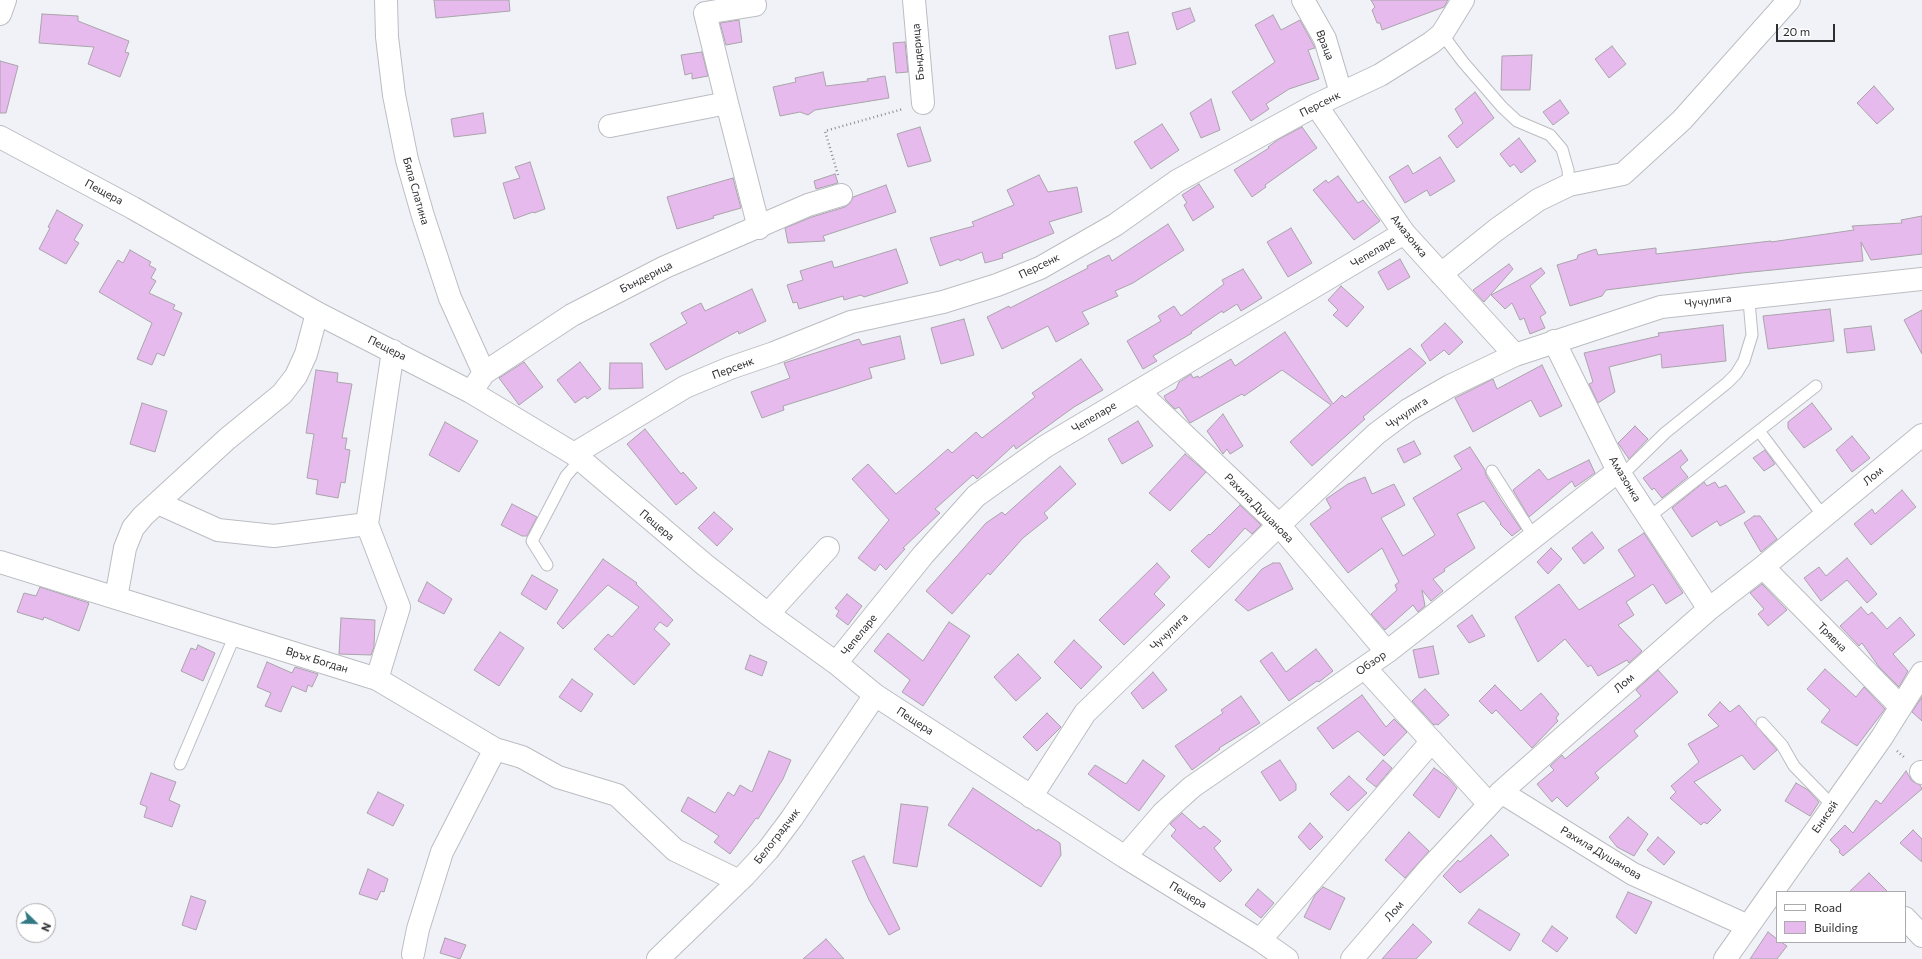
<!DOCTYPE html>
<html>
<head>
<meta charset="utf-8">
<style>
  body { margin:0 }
  #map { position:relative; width:1922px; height:959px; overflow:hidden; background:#f1f2f8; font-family:Commissioner,sans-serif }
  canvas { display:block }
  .legend { position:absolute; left:1776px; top:891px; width:130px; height:52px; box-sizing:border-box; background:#fff; border:1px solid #ababad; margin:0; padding:5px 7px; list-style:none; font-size:12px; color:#2e2e31 }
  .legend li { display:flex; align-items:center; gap:8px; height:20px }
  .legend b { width:20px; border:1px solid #ababad }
  .north { position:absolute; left:16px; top:903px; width:40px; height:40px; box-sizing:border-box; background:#fff; border:1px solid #ababad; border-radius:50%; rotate:113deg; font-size:11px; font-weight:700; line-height:16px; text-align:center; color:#2e2e31 }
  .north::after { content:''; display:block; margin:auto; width:14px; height:18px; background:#327984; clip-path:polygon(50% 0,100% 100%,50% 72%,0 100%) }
  .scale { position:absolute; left:1776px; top:24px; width:59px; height:18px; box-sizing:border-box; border:2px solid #2e2e31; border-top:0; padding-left:5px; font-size:12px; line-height:14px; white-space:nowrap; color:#2e2e31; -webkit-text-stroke:3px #fff; paint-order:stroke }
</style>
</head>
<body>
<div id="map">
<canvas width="1922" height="959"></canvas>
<ul class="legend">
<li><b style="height:5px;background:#fff"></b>Road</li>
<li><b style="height:11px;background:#e7baee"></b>Building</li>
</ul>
<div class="north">N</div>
<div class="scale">20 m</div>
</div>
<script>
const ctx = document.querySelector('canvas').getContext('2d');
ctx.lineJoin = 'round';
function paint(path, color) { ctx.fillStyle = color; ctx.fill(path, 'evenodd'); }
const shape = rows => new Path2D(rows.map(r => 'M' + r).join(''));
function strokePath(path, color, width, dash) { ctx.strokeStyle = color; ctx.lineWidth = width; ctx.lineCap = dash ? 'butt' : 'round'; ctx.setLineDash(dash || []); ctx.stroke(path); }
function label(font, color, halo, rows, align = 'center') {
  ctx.font = font + ' Commissioner,sans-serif'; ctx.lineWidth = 3; ctx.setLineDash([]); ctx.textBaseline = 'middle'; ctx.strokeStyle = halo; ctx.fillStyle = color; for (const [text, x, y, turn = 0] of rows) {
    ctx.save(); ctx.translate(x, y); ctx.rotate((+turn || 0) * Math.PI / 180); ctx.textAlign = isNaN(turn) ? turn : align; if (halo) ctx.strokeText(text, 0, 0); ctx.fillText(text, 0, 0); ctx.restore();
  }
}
const building = shape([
  [434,0,509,0,510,11,436,18,434,0],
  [1371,0,1448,0,1444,7,1382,30,1380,23,1377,23,1372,10,1375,7,1371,0],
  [1190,8,1195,21,1177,30,1172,13,1190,8],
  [42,14,78,16,78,21,129,41,125,52,129,53,120,77,88,64,94,47,39,43,42,14],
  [1273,15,1281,30,1300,20,1313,44,1315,48,1308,50,1319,79,1289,89,1266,104,1269,109,1251,121,1232,92,1275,62,1255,25,1273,15],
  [739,20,742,42,726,45,720,23,739,20],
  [1128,32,1136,64,1116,69,1109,36,1128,32],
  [905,42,908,72,896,73,893,43,905,42],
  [1612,46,1626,64,1609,78,1595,59,1612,46],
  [702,52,708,76,692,79,692,73,685,75,681,55,702,52],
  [1532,55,1530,90,1501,90,1502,56,1532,55],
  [0,61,18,66,6,113,0,113,0,61],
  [823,72,826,86,868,81,867,79,885,76,889,98,815,110,808,115,800,112,780,116,773,87,796,82,795,78,823,72],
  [1874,86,1894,109,1877,124,1857,103,1874,86],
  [1475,92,1494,118,1457,148,1448,136,1463,123,1455,109,1475,92],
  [1211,99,1220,130,1201,138,1190,113,1211,99],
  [1560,100,1569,113,1553,125,1543,112,1560,100],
  [483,113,486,133,454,137,451,119,483,113],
  [1162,124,1179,150,1151,169,1134,142,1162,124],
  [920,127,931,161,908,167,897,134,920,127],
  [1302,127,1317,148,1265,185,1266,187,1252,197,1234,170,1269,148,1268,147,1279,139,1302,127],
  [1519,138,1536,161,1521,173,1514,164,1510,167,1500,154,1519,138],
  [1440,157,1455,181,1430,196,1427,190,1405,203,1389,177,1408,165,1413,174,1440,157],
  [530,162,545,209,534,213,533,212,514,219,503,183,520,178,515,167,530,162],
  [835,174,838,183,816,189,814,181,835,174],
  [1039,175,1048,192,1077,187,1082,212,1049,222,1054,233,1002,254,1003,258,985,263,982,252,960,261,959,259,940,266,930,238,974,226,972,222,1014,205,1007,190,1039,175],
  [1338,176,1358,203,1363,200,1380,221,1354,240,1313,190,1326,180,1328,183,1338,176],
  [733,178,741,208,713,216,714,218,677,229,667,197,733,178],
  [1199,184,1214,207,1193,221,1184,205,1187,203,1182,195,1199,184],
  [886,185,896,212,823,236,825,241,788,243,785,228,812,217,845,207,850,203,853,197,886,185],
  [57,210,83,225,74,240,79,243,66,264,39,249,50,228,48,227,57,210],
  [1922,216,1922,254,1871,260,1861,242,1863,261,1742,273,1606,290,1602,296,1570,306,1557,265,1577,259,1578,255,1596,249,1598,255,1656,248,1656,254,1771,241,1771,242,1854,230,1852,226,1902,223,1901,220,1922,216],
  [1168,224,1184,250,1133,283,1115,291,1118,296,1082,312,1089,324,1056,342,1048,326,1002,349,987,317,1009,306,1010,308,1088,268,1087,266,1109,255,1112,261,1168,224],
  [1291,228,1312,263,1288,277,1267,242,1291,228],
  [896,249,908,283,864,297,861,295,844,300,843,296,799,309,797,302,793,303,787,285,803,280,800,271,832,261,834,268,896,249],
  [130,250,151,262,149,265,156,269,151,278,156,281,149,293,175,305,173,309,182,313,164,356,157,353,152,365,137,359,152,323,99,292,118,260,123,263,130,250],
  [1400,259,1410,277,1388,290,1378,272,1400,259],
  [1509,264,1513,269,1484,302,1473,290,1509,264],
  [1541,268,1545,273,1530,286,1546,313,1540,317,1545,328,1530,334,1524,318,1520,320,1512,303,1505,309,1491,295,1541,268],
  [1243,269,1262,298,1241,311,1237,304,1223,313,1222,311,1191,332,1192,333,1153,356,1157,361,1143,369,1127,341,1161,321,1158,316,1174,306,1181,316,1224,284,1222,280,1243,269],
  [1341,286,1364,307,1347,327,1333,315,1338,310,1328,300,1341,286],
  [752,289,766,321,739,334,738,331,666,370,650,344,687,323,681,313,701,303,705,311,752,289],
  [1830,309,1834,341,1768,349,1763,316,1830,309],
  [1922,310,1922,354,1904,320,1922,310],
  [964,319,974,355,941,364,931,328,964,319],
  [1445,323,1463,342,1449,355,1444,350,1430,361,1421,345,1445,323],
  [1723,325,1726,361,1662,368,1661,354,1609,367,1615,392,1598,403,1589,384,1593,382,1584,353,1659,336,1658,333,1723,325],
  [1871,326,1875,350,1847,353,1844,329,1871,326],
  [1285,332,1333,404,1342,395,1345,398,1410,348,1426,363,1363,417,1365,419,1312,466,1290,442,1331,405,1282,370,1244,396,1242,394,1190,423,1179,407,1175,409,1166,400,1164,396,1176,389,1179,382,1191,374,1193,378,1198,376,1199,378,1231,359,1235,366,1285,332],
  [900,336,905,359,869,368,872,378,783,406,784,410,762,418,751,392,790,378,784,363,859,339,862,345,900,336],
  [1081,359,1103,390,1074,407,1016,449,1014,445,977,479,973,475,935,509,940,513,903,548,905,549,886,570,880,564,875,571,858,558,889,520,852,479,868,464,896,494,948,449,952,453,976,432,982,438,1035,397,1032,393,1081,359],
  [524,362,543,387,519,405,499,378,524,362],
  [580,362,601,389,587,399,585,396,575,403,557,380,580,362],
  [610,363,642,363,643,388,609,389,610,363],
  [1542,365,1562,406,1540,417,1531,400,1473,432,1455,398,1493,379,1497,389,1542,365],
  [316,370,338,373,337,382,352,384,342,438,347,438,345,449,350,450,345,483,341,482,338,498,316,494,318,480,307,478,314,434,306,433,316,370],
  [142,403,167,411,155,452,130,444,142,403],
  [1812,403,1832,429,1804,448,1788,428,1788,422,1812,403],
  [1223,414,1243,446,1230,454,1227,449,1223,454,1207,431,1223,414],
  [1138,421,1153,446,1122,464,1108,439,1138,421],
  [445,422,478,441,459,472,429,455,445,422],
  [1635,426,1648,439,1629,459,1618,443,1635,426],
  [645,429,681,474,683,472,697,488,676,505,627,444,645,429],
  [1852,436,1870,458,1852,472,1836,450,1852,436],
  [1414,441,1421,454,1404,463,1397,449,1414,441],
  [1470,447,1485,470,1486,475,1501,500,1521,529,1512,536,1500,524,1501,523,1484,501,1457,514,1475,548,1444,569,1445,571,1433,579,1443,591,1431,601,1422,590,1425,606,1418,612,1413,605,1385,630,1371,614,1397,590,1395,585,1399,582,1382,548,1348,573,1310,524,1331,508,1326,499,1348,484,1365,477,1372,494,1394,484,1405,505,1381,518,1403,556,1435,535,1413,498,1462,469,1454,456,1470,447],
  [1681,450,1688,460,1680,467,1688,477,1662,498,1654,488,1652,490,1643,478,1681,450],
  [1765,450,1775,464,1764,471,1753,458,1765,450],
  [1185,454,1206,472,1170,511,1149,493,1185,454],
  [1589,460,1595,473,1575,487,1572,481,1529,517,1513,490,1539,469,1548,480,1589,460],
  [1060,466,1076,484,1044,513,1048,518,1023,538,990,575,988,573,952,614,926,591,986,523,1002,512,1005,515,1060,466],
  [1704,482,1707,486,1715,482,1719,488,1726,485,1745,512,1720,526,1717,521,1692,537,1672,508,1704,482],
  [1902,490,1916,507,1871,545,1854,524,1872,509,1875,514,1902,490],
  [512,504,537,517,527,536,522,536,501,525,512,504],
  [1240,505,1261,525,1252,534,1245,528,1209,568,1191,551,1209,534,1210,535,1240,505],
  [714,512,733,529,717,546,698,528,714,512],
  [1754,516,1760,516,1777,539,1761,552,1744,523,1754,516],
  [1592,532,1604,548,1584,564,1572,548,1592,532],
  [1644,533,1683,593,1666,604,1653,584,1626,602,1634,615,1618,625,1642,651,1629,663,1627,660,1598,676,1591,665,1588,667,1565,639,1538,662,1515,617,1559,584,1579,610,1635,576,1618,550,1644,533],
  [1551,548,1562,559,1548,574,1537,562,1551,548],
  [1847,558,1877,594,1867,603,1847,580,1821,601,1804,578,1819,567,1826,576,1847,558],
  [603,559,637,583,636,584,673,620,667,627,660,622,654,629,670,644,634,685,594,649,608,634,612,637,639,607,608,585,563,629,557,623,603,559],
  [1157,563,1170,577,1154,594,1165,605,1124,645,1099,620,1157,563],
  [1273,563,1280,563,1293,589,1248,611,1235,600,1262,569,1273,563],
  [532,575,558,590,546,610,521,594,532,575],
  [427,582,452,599,444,614,418,601,427,582],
  [1762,584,1787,610,1768,626,1758,614,1764,609,1750,593,1762,584],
  [40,587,89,603,79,631,44,617,43,620,17,612,24,593,36,596,40,587],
  [847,594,862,606,848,625,836,616,839,611,835,608,847,594],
  [1861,607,1868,615,1872,612,1887,629,1900,617,1915,635,1893,654,1908,671,1899,687,1879,667,1862,643,1859,646,1840,626,1861,607],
  [1472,615,1485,636,1469,643,1457,626,1472,615],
  [341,618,375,620,374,647,371,655,339,654,341,618],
  [949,622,970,636,923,706,902,692,910,680,874,651,888,633,923,661,949,622],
  [500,632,524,648,499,686,474,670,500,632],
  [1074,640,1102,667,1081,689,1054,662,1074,640],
  [198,645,215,653,203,681,181,671,191,648,196,650,198,645],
  [1433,646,1439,674,1419,678,1413,650,1433,646],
  [1316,649,1333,671,1319,682,1317,681,1289,701,1260,661,1272,652,1286,672,1316,649],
  [1018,654,1041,678,1016,701,994,677,1018,654],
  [750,655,767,662,762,676,745,669,750,655],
  [267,662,292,673,295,667,318,674,312,687,308,685,306,692,292,686,281,712,265,706,271,693,257,687,267,662],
  [1825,669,1856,697,1864,687,1885,709,1857,746,1821,722,1830,710,1807,689,1825,669],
  [1658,670,1678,692,1634,731,1638,736,1595,773,1599,778,1567,807,1557,797,1552,802,1537,784,1554,770,1550,766,1562,755,1565,759,1641,696,1636,690,1658,670],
  [1153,672,1167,690,1143,709,1131,693,1153,672],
  [572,679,593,694,581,712,559,697,572,679],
  [1495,685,1521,711,1541,693,1559,714,1556,718,1558,721,1532,748,1496,710,1492,714,1479,701,1495,685],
  [1425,689,1449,715,1438,725,1436,724,1434,725,1412,701,1425,689],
  [1362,695,1386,727,1394,719,1407,732,1384,756,1358,731,1333,749,1317,728,1362,695],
  [1241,696,1260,723,1219,748,1220,749,1192,770,1175,746,1223,713,1221,710,1241,696],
  [1922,697,1922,721,1912,712,1922,697],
  [1720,702,1730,712,1739,705,1777,750,1754,770,1742,755,1694,782,1721,810,1707,824,1704,822,1701,825,1670,798,1676,792,1671,786,1699,762,1688,744,1719,726,1708,715,1720,702],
  [1047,713,1061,727,1037,751,1023,737,1047,713],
  [769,751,791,760,783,779,758,819,756,818,730,854,714,842,719,836,681,811,688,797,715,813,728,792,734,796,740,785,752,792,769,751],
  [1143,760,1165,776,1139,811,1088,774,1095,765,1126,784,1143,760],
  [1280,760,1296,784,1296,790,1280,801,1261,772,1280,760],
  [1383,760,1392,768,1376,787,1366,779,1383,760],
  [1434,768,1447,777,1457,788,1439,818,1413,795,1434,768],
  [1906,771,1912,781,1920,785,1922,789,1843,856,1839,852,1840,850,1830,840,1845,825,1853,833,1876,800,1881,804,1906,771],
  [151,773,176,782,169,800,180,805,172,827,144,817,147,807,140,804,151,773],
  [1349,776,1367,793,1348,811,1330,794,1349,776],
  [1796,783,1808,790,1819,802,1810,816,1785,801,1796,783],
  [973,788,1037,831,1038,829,1060,843,1061,855,1041,887,948,825,973,788],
  [378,792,404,805,393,826,367,813,378,792],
  [901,804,928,807,917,867,893,863,901,804],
  [1182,813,1200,829,1204,826,1221,841,1214,848,1232,870,1220,882,1171,836,1176,830,1170,824,1182,813],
  [1628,817,1648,834,1634,856,1617,847,1609,837,1628,817],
  [1310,823,1323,837,1310,850,1298,837,1310,823],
  [1913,830,1922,839,1922,862,1900,843,1913,830],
  [1409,832,1429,851,1405,878,1385,860,1409,832],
  [1491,835,1509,855,1460,893,1443,876,1458,860,1460,862,1491,835],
  [1658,837,1675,852,1664,865,1647,850,1658,837],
  [864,856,900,929,889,935,869,900,852,861,864,856],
  [368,869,388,879,384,892,381,891,377,900,359,894,368,869],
  [1869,873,1888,892,1849,892,1869,873],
  [1323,887,1345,898,1330,930,1304,917,1315,895,1323,887],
  [1258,889,1274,903,1261,918,1245,905,1258,889],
  [1628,892,1652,902,1636,934,1616,917,1628,892],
  [191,896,206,901,196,930,182,925,191,896],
  [1479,909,1520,934,1510,951,1468,923,1479,909],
  [1413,924,1432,942,1416,959,1382,959,1413,924],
  [1552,926,1568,938,1557,952,1542,941,1552,926],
  [1768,932,1777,939,1777,942,1781,942,1787,946,1777,959,1750,959,1768,932],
  [445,938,466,945,460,959,440,953,445,938],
  [826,939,844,959,803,959,826,939]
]);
paint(building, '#e7baee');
strokePath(building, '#a8a4a9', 1);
const lane = shape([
  [1442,34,1463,62,1502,107,1517,121,1550,135,1562,149,1568,170,1569,185],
  [1759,431,1824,517],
  [1492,471,1534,537],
  [1622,475,1665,433,1727,383,1736,374,1744,361,1752,335,1749,301,1746,297],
  [1649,517,1816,386],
  [547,565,532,541,566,476,580,460],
  [1762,723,1782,745,1794,766,1833,806],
  [180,764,235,635]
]);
const street = shape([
  [386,0,387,37,394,95,407,160,423,216,450,298,484,373],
  [914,0,923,103],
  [1303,0,1325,39,1341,93],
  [755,5,705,13,727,103,759,228],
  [0,14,5,0],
  [1316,105,1404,233,1515,355],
  [610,126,727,103],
  [0,137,133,208,317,313,471,392,574,454,705,565,768,614,836,663,875,695,1125,857,1260,940,1287,959],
  [1441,274,1496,230,1538,200,1569,185,1623,174,1682,120,1789,0],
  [1554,341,1618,471,1709,609],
  [1138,391,1279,525,1387,652],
  [471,392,484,373,572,315,665,267,808,205,841,195],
  [574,454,685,387,730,368,774,353,851,322,943,302,997,285,1040,268,1115,225,1177,181,1316,105,1380,75,1431,43,1442,34,1463,0],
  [158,503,218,530,274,536,367,524],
  [0,562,377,679,495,749,522,757,558,777,617,795,675,850,739,881],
  [1763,567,1901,707],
  [116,598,125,548,133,528,143,516,227,439,282,394,296,376,306,354,317,313],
  [768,614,828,548],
  [836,663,923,555,976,496,1046,446,1404,233],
  [1365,668,1489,804],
  [377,679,399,607,367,524,393,351],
  [1921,772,1922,773],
  [1501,792,1633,874,1748,926],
  [1031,797,1085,713,1279,525,1376,434,1408,410,1450,386,1515,355,1661,307,1922,279],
  [1125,857,1163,813,1192,787,1387,652,1618,471],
  [1905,918,1922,936],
  [1260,940,1432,741],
  [413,954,418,929,442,852,495,749],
  [658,959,745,875,768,850,792,818,875,695],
  [1352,959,1429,869,1501,792,1709,609,1763,567,1922,435],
  [1725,959,1882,737,1922,673]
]);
strokePath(lane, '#bbbdc2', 13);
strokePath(street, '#bbbdc2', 24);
strokePath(shape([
  [838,175,825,131,903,109],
  [1897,751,1905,758]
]), '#8d8e92', 2.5, [1, 3]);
strokePath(lane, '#fff', 11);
strokePath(street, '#fff', 22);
label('11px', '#2e2e31', '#fff', [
  ["Враца",1325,45,69],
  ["Бъндерица",918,52,-95],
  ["Персенк",1320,104,-27],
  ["Бяла Слатина",416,191,74],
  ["Пещера",104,192,28],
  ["Амазонка",1409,236,51],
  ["Чепеларе",1373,252,-31],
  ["Персенк",1039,266,-26],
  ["Бъндерица",646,277,-27],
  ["Чучулига",1708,301,-7],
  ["Пещера",387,348,27],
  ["Персенк",733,368,-21],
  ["Чучулига",1407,413,-34],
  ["Чепеларе",1094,417,-31],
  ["Лом",1873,476,-40],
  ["Амазонка",1625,479,59],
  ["Рахила Душанова",1259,508,45],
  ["Пещера",657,525,40],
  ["Чучулига",1169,632,-44],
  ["Чепеларе",859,635,-51],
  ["Трявна",1832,637,45],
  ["Връх Богдан",317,660,17],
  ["Обзор",1371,663,-35],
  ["Лом",1624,683,-41],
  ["Пещера",915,721,33],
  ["Енисей",1825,817,-55],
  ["Белоградчик",777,836,-52],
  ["Рахила Душанова",1601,853,31],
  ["Пещера",1188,895,31],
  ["Лом",1394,911,-49]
]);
</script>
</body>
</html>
